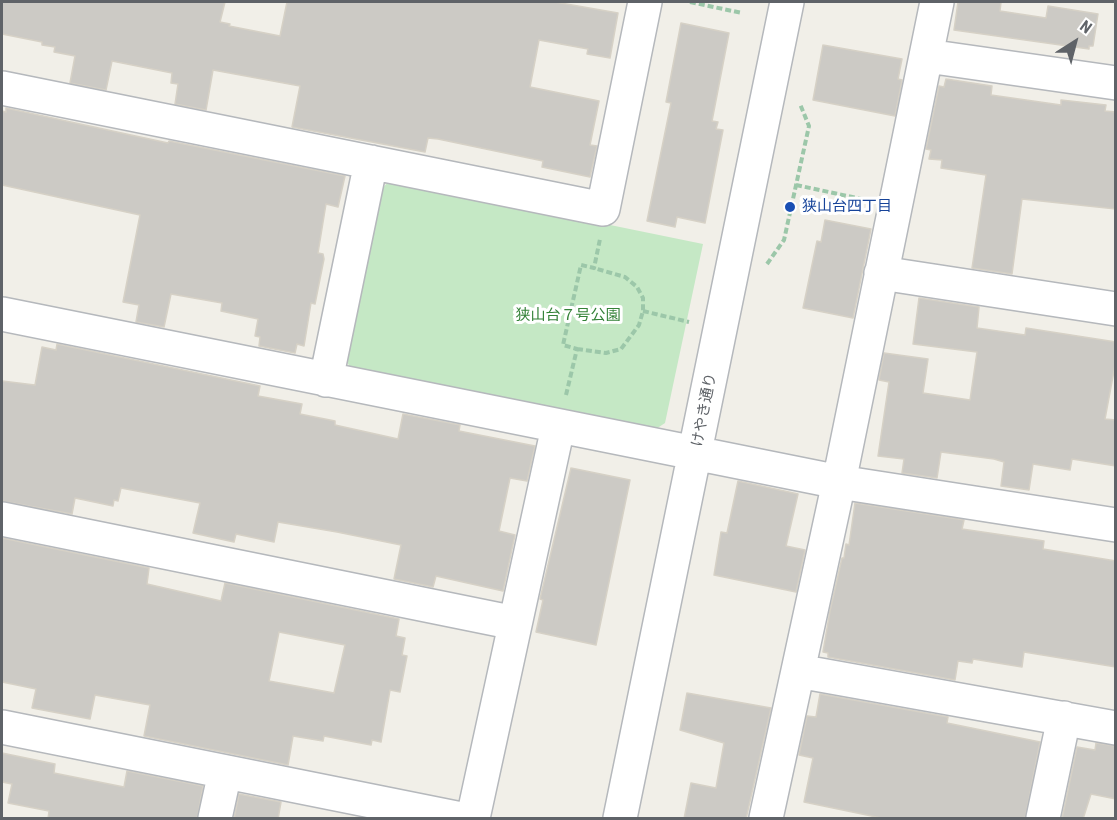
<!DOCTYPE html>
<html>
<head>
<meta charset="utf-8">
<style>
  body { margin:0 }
  #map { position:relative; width:1117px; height:820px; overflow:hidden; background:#f1efe8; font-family:"Roboto Condensed",sans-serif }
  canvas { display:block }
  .frame { position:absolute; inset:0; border:3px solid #5f6368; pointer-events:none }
  .north { position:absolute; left:1045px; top:12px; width:60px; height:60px; -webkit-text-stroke:4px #fff; paint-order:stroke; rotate:36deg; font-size:16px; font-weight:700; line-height:24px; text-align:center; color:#5f6368 }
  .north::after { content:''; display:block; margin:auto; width:21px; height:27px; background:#5f6368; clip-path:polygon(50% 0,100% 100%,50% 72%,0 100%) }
</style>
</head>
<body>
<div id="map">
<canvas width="1117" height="820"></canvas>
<div class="frame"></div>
<div class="north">N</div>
</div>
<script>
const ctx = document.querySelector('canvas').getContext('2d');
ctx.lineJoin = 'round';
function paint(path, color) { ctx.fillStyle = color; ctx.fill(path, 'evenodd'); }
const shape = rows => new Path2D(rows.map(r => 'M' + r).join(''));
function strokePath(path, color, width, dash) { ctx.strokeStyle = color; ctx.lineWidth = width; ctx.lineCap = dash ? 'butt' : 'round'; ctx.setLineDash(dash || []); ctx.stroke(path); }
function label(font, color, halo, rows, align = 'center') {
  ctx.font = font + ' "Roboto Condensed","Noto Sans JP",sans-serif'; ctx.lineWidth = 6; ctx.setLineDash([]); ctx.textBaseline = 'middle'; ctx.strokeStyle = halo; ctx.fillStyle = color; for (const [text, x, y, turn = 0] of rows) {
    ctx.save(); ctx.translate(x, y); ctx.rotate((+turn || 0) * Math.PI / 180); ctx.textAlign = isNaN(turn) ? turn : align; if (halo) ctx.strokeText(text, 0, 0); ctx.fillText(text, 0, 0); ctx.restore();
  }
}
paint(shape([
  [390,180,703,244,665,423,650,433,352,372,345,357,379,192]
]), '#c5e8c5');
const building = shape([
  [2,2,225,2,220,22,230,24,229,26,280,36,287,2,555,2,618,13,610,58,587,54,588,49,539,40,530,87,599,101,590,145,597,146,590,177,542,167,543,161,438,139,428,138,425,152,292,127,300,86,213,70,206,110,175,104,178,84,171,83,172,73,112,61,106,90,70,83,75,56,54,52,55,47,42,45,42,42,2,34,2,2],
  [958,2,1001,2,1000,11,1046,18,1048,6,1098,14,1093,46,1089,46,1089,49,954,30,958,2],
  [681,23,729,33,712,121,718,122,716,129,723,130,705,223,677,217,675,227,647,221,671,103,666,102,681,23],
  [823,45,902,59,898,79,902,80,895,116,813,100,823,45],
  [946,79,992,86,991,95,1061,105,1061,100,1106,105,1105,111,1116,112,1116,209,1022,199,1012,274,972,268,986,175,941,168,942,160,929,159,931,150,926,149,939,86,944,87,946,79],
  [6,108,168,143,169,141,345,176,338,207,326,204,318,253,323,254,324,259,315,304,311,303,304,346,297,344,295,353,259,346,260,337,255,336,258,319,221,311,222,303,171,294,164,327,136,322,139,305,123,302,140,215,2,185,2,111,6,112,6,108],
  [825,220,871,229,853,318,803,308,817,241,821,242,825,220],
  [919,298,979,307,977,328,1025,335,1026,328,1116,342,1116,360,1105,419,1116,420,1116,466,1072,459,1070,470,1033,464,1029,490,1001,486,1004,462,994,459,941,452,937,478,902,473,904,459,878,456,889,382,879,380,884,353,928,359,923,393,970,400,977,352,913,344,919,298],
  [57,344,260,386,258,396,302,404,300,414,335,421,335,425,398,439,403,414,460,425,459,431,535,446,527,481,510,478,499,531,515,535,503,591,436,576,433,587,394,579,401,545,337,532,278,522,274,542,236,534,234,542,193,533,200,503,121,488,118,501,114,500,113,506,75,498,72,514,2,501,2,381,35,385,42,347,56,350,57,344],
  [571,468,630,480,596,645,536,632,543,600,540,599,571,468],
  [738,481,798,494,786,546,805,550,796,592,714,575,721,532,727,533,738,481],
  [855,503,964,520,962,529,1044,541,1043,549,1116,561,1116,667,1024,652,1022,667,973,659,972,663,958,661,955,680,828,657,828,653,823,652,830,611,842,558,844,558,846,544,849,545,855,503],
  [2,538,149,568,147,584,221,601,225,583,399,619,396,636,405,638,402,655,407,656,400,692,390,690,381,742,372,740,371,745,324,736,323,741,293,736,288,765,144,736,150,705,95,695,90,719,32,708,36,689,2,682,2,538],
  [279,632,345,645,334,693,269,681,279,632],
  [687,693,771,708,746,819,684,819,691,783,716,788,724,743,680,730,687,693],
  [820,694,948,717,947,723,1040,742,1025,819,886,819,804,802,813,758,799,755,807,716,816,717,820,694],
  [1096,743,1116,746,1116,799,1091,794,1083,819,1062,819,1077,747,1095,750,1096,743],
  [2,753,55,764,54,773,124,787,127,771,203,786,197,819,48,819,49,811,8,803,12,784,2,782,2,753],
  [239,794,281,802,278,819,234,819,239,794]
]);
paint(building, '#cccac5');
strokePath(building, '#d6d1c6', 1.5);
const minor = shape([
  [927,56,1116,83],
  [2,88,603,209,645,2],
  [881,273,1116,309],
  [2,314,839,482,1116,525],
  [326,380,371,162],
  [2,519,515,623],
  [798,671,1116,728],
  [2,727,456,818],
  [215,818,225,772],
  [473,818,558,427],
  [620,818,787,2],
  [766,818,839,482,937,2],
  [1043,818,1064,718]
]);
strokePath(minor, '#b5b8bc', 36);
strokePath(shape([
  [690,2,742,13],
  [796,185,866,200],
  [767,264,784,240,809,126,800,104],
  [643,311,689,322],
  [577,349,606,353,621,349,639,325,643,311,643,298,637,287,625,277,594,268],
  [566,395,577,349,563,345,581,265,594,268,600,239]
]), '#9cc7a9', 4, [6, 3]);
strokePath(minor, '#fff', 33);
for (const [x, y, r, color] of [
  [790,207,6,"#1a4fb4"]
]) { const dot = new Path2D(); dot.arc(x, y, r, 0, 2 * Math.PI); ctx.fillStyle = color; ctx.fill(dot); strokePath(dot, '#fff', 2); }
label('15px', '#164399', '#fff', [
  ["狭山台四丁目",802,207]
], 'left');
label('15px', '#348238', '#fff', [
  ["狭山台７号公園",568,316]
]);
label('15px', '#5f6368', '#fff', [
  ["けやき通り",705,410,-79]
]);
</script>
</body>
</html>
